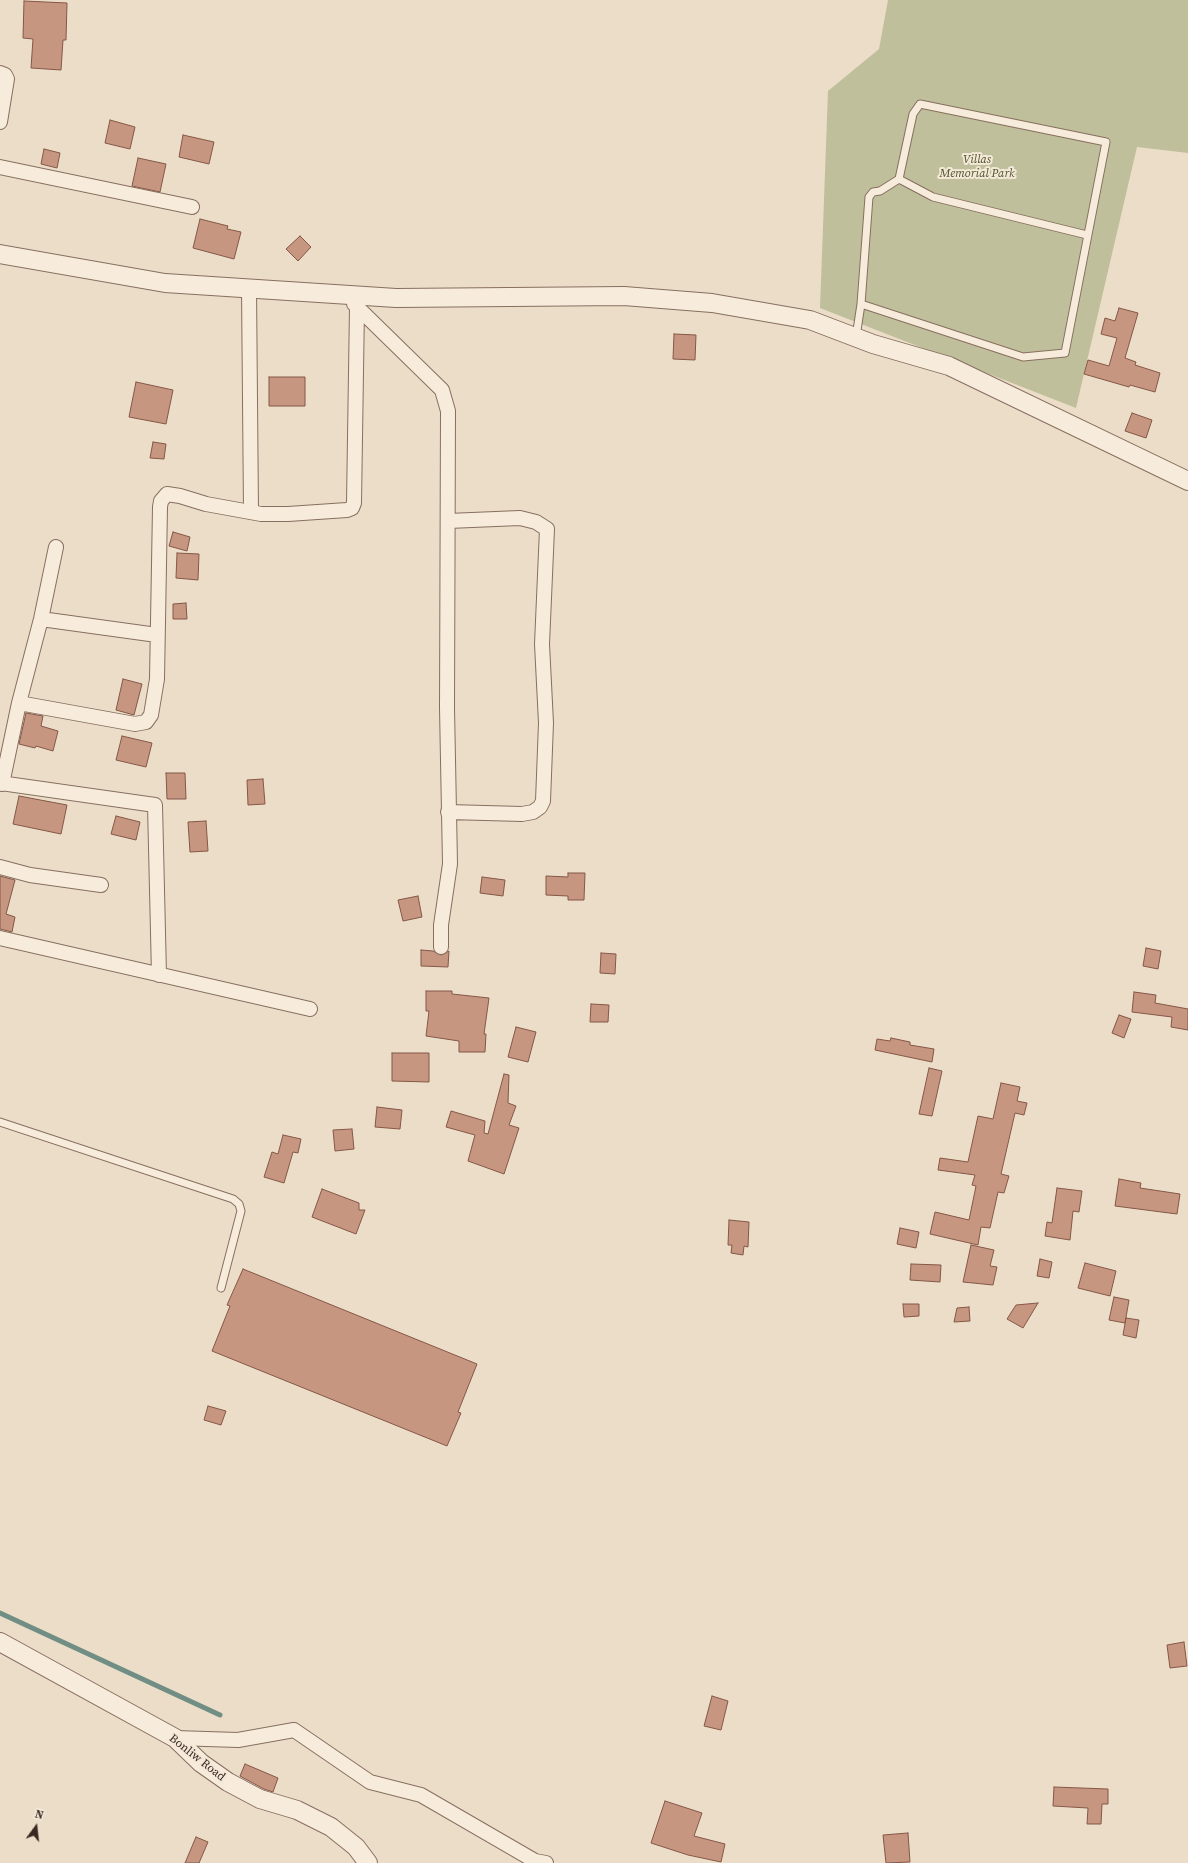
<!DOCTYPE html>
<html>
<head>
<meta charset="utf-8">
<style>
  body { margin:0 }
  #map { position:relative; width:1188px; height:1863px; overflow:hidden; background:#ecddc9; font-family:"Source Serif 4",serif }
  canvas { display:block }
  .north { position:absolute; left:16px; top:1807px; width:40px; height:40px; -webkit-text-stroke:3px #f4e8d8; paint-order:stroke; rotate:15deg; font-size:11px; font-weight:700; line-height:16px; text-align:center; color:#382921 }
  .north::after { content:''; display:block; margin:auto; width:14px; height:18px; background:#382921; clip-path:polygon(50% 0,100% 100%,50% 72%,0 100%) }
</style>
</head>
<body>
<div id="map">
<canvas width="1188" height="1863"></canvas>
<div class="north">N</div>
</div>
<script>
const ctx = document.querySelector('canvas').getContext('2d');
ctx.lineJoin = 'round';
function paint(path, color) { ctx.fillStyle = color; ctx.fill(path, 'evenodd'); }
const shape = rows => new Path2D(rows.map(r => 'M' + r).join(''));
function strokePath(path, color, width, dash) { ctx.strokeStyle = color; ctx.lineWidth = width; ctx.lineCap = dash ? 'butt' : 'round'; ctx.setLineDash(dash || []); ctx.stroke(path); }
function label(font, color, halo, rows, align = 'center') {
  ctx.font = font + ' "Source Serif 4",serif'; ctx.lineWidth = 4; ctx.setLineDash([]); ctx.textBaseline = 'middle'; ctx.strokeStyle = halo; ctx.fillStyle = color; for (const [text, x, y, turn = 0] of rows) {
    ctx.save(); ctx.translate(x, y); ctx.rotate((+turn || 0) * Math.PI / 180); ctx.textAlign = isNaN(turn) ? turn : align; if (halo) ctx.strokeText(text, 0, 0); ctx.fillText(text, 0, 0); ctx.restore();
  }
}
paint(shape([
  [888,0,1188,0,1188,153,1137,147,1076,408,820,308,828,91,879,49]
]), '#bfbf9b');
strokePath(shape([
  [0,1613,220,1715]
]), '#708e83', 5);
const building = shape([
  [24,1,67,3,66,40,63,40,61,70,31,68,33,39,23,38,24,1],
  [110,120,135,127,130,149,105,143,110,120],
  [183,135,214,142,209,164,179,157,183,135],
  [44,149,60,153,57,168,41,164,44,149],
  [138,158,166,164,160,192,132,186,138,158],
  [200,219,228,226,227,229,241,232,234,259,193,248,200,219],
  [300,236,311,247,298,261,286,249,300,236],
  [1119,308,1138,313,1125,358,1136,362,1135,365,1160,373,1155,392,1130,385,1129,387,1084,374,1088,360,1109,366,1117,338,1101,334,1105,318,1115,321,1119,308],
  [674,334,696,335,695,360,673,359,674,334],
  [269,377,305,377,305,406,269,406,269,377],
  [136,382,173,390,166,424,129,417,136,382],
  [1132,413,1152,420,1146,438,1125,431,1132,413],
  [153,442,166,444,164,459,150,458,153,442],
  [173,532,190,537,187,551,169,546,173,532],
  [177,553,199,554,198,580,176,578,177,553],
  [186,603,187,619,173,619,173,604,186,603],
  [123,679,142,684,134,715,116,710,123,679],
  [26,713,43,716,41,726,58,731,53,751,36,746,35,748,19,744,26,713],
  [122,736,152,743,146,767,116,760,122,736],
  [166,773,185,773,186,799,167,799,166,773],
  [263,779,265,804,248,805,247,780,263,779],
  [19,796,67,805,61,834,13,824,19,796],
  [116,816,140,822,136,840,111,834,116,816],
  [206,821,208,851,190,852,188,822,206,821],
  [568,873,585,873,584,900,568,900,568,896,546,895,546,876,568,877,568,873],
  [0,876,15,880,6,914,15,917,12,932,0,929,0,876],
  [482,877,505,880,503,896,480,893,482,877],
  [418,896,422,917,403,921,398,900,418,896],
  [1146,948,1161,951,1158,969,1143,966,1146,948],
  [421,950,433,951,441,955,449,951,448,967,421,966,421,950],
  [601,953,616,954,615,974,600,973,601,953],
  [426,991,452,991,452,994,489,998,484,1034,486,1034,485,1052,459,1052,459,1041,426,1036,429,1011,426,1011,426,991],
  [1134,992,1156,995,1155,1003,1188,1009,1188,1030,1171,1027,1172,1017,1132,1012,1134,992],
  [591,1004,609,1005,608,1022,590,1022,591,1004],
  [1119,1015,1131,1019,1124,1038,1112,1033,1119,1015],
  [516,1027,536,1032,528,1062,508,1057,516,1027],
  [891,1038,910,1042,910,1045,934,1049,932,1062,875,1050,877,1039,890,1041,891,1038],
  [392,1053,429,1053,429,1082,392,1081,392,1053],
  [929,1068,942,1071,932,1116,919,1114,929,1068],
  [504,1074,509,1075,508,1103,516,1106,509,1125,519,1128,504,1174,468,1161,475,1135,446,1127,451,1111,485,1121,484,1133,488,1134,504,1074],
  [1001,1083,1020,1087,1017,1101,1027,1103,1024,1115,1015,1113,1001,1174,1009,1176,1004,1193,998,1192,990,1228,981,1227,978,1245,930,1234,935,1212,969,1220,976,1186,972,1185,975,1175,938,1170,940,1158,968,1162,978,1116,993,1119,1001,1083],
  [377,1107,402,1110,400,1129,375,1127,377,1107],
  [352,1129,354,1149,335,1151,333,1130,352,1129],
  [283,1135,301,1139,298,1153,293,1152,284,1183,264,1177,272,1152,278,1154,283,1135],
  [1119,1179,1141,1183,1140,1188,1180,1194,1177,1214,1115,1206,1119,1179],
  [1057,1188,1082,1191,1079,1212,1073,1211,1070,1240,1045,1236,1047,1222,1052,1223,1057,1188],
  [322,1189,359,1203,359,1210,365,1210,356,1234,312,1217,322,1189],
  [729,1220,749,1222,748,1247,744,1246,743,1255,731,1253,732,1245,728,1245,729,1220],
  [900,1228,919,1232,916,1248,897,1244,900,1228],
  [971,1245,994,1250,990,1266,997,1267,993,1285,963,1282,971,1245],
  [1040,1259,1052,1262,1049,1278,1037,1276,1040,1259],
  [1085,1263,1116,1271,1110,1296,1078,1288,1085,1263],
  [911,1264,941,1265,940,1282,910,1280,911,1264],
  [243,1269,477,1364,458,1412,461,1413,447,1446,212,1351,230,1306,227,1305,243,1269],
  [1114,1297,1129,1300,1125,1323,1109,1320,1114,1297],
  [1038,1303,1023,1328,1007,1319,1016,1305,1038,1303],
  [903,1304,919,1304,919,1316,904,1317,903,1304],
  [969,1307,970,1321,954,1322,957,1308,969,1307],
  [1126,1318,1139,1320,1136,1338,1123,1335,1126,1318],
  [208,1406,226,1411,221,1425,204,1420,208,1406],
  [1184,1642,1187,1666,1170,1668,1167,1645,1184,1642],
  [712,1696,728,1701,721,1730,704,1726,712,1696],
  [245,1764,278,1778,273,1792,264,1789,240,1776,245,1764],
  [1054,1787,1108,1789,1108,1804,1102,1804,1101,1824,1087,1824,1088,1808,1053,1806,1054,1787],
  [665,1801,702,1813,694,1836,725,1844,721,1862,688,1855,651,1843,665,1801],
  [908,1833,910,1862,886,1863,883,1835,908,1833],
  [196,1837,208,1842,199,1863,185,1863,196,1837]
]);
paint(building, '#c79681');
strokePath(building, '#845746', 1);
const service = shape([
  [899,179,933,197,1087,235],
  [856,337,861,304,869,197,873,192,880,191,899,179,913,114,920,104,1106,142,1065,353,1023,357,861,304],
  [0,1122,233,1199,239,1204,241,1211,221,1288]
]);
const minor = shape([
  [0,73,5,75,7,79,0,122],
  [0,167,192,207],
  [249,288,251,512],
  [354,304,442,390,448,411,447,708,450,864,441,925,441,947],
  [448,521,520,518,536,522,547,529,542,644,546,723,543,801,540,807,533,812,522,814,448,812],
  [41,619,157,635],
  [19,703,135,724,146,722,151,715,157,679,160,507,161,501,167,494,180,496,206,504,261,514,288,514,347,510,352,508,354,503,357,307],
  [0,783,155,805,159,975],
  [2,784,19,703,41,619,56,547],
  [0,867,30,875,101,885],
  [0,938,310,1009],
  [175,1738,238,1740,294,1730,370,1782,421,1795,535,1861,546,1863]
]);
const tertiary = shape([
  [0,254,165,283,396,298,624,296,712,303,810,320,873,344,949,366,1188,481],
  [0,1642,175,1738,201,1763,228,1782,260,1799,297,1810,331,1827,356,1847,368,1863]
]);
strokePath(service, '#876f5f', 9);
strokePath(minor, '#876f5f', 16);
strokePath(tertiary, '#876f5f', 20);
strokePath(service, '#f7ebdc', 7);
strokePath(minor, '#f7ebdc', 14);
strokePath(tertiary, '#f7ebdc', 18);
label('italic 12px', '#4e5329', '#f4e8d8', [
  ["Villas",977,160],
  ["Memorial Park",977,174]
]);
label('12px', '#382921', '#f4e8d8', [
  ["Bonliw Road",197,1758,38]
]);
</script>
</body>
</html>
